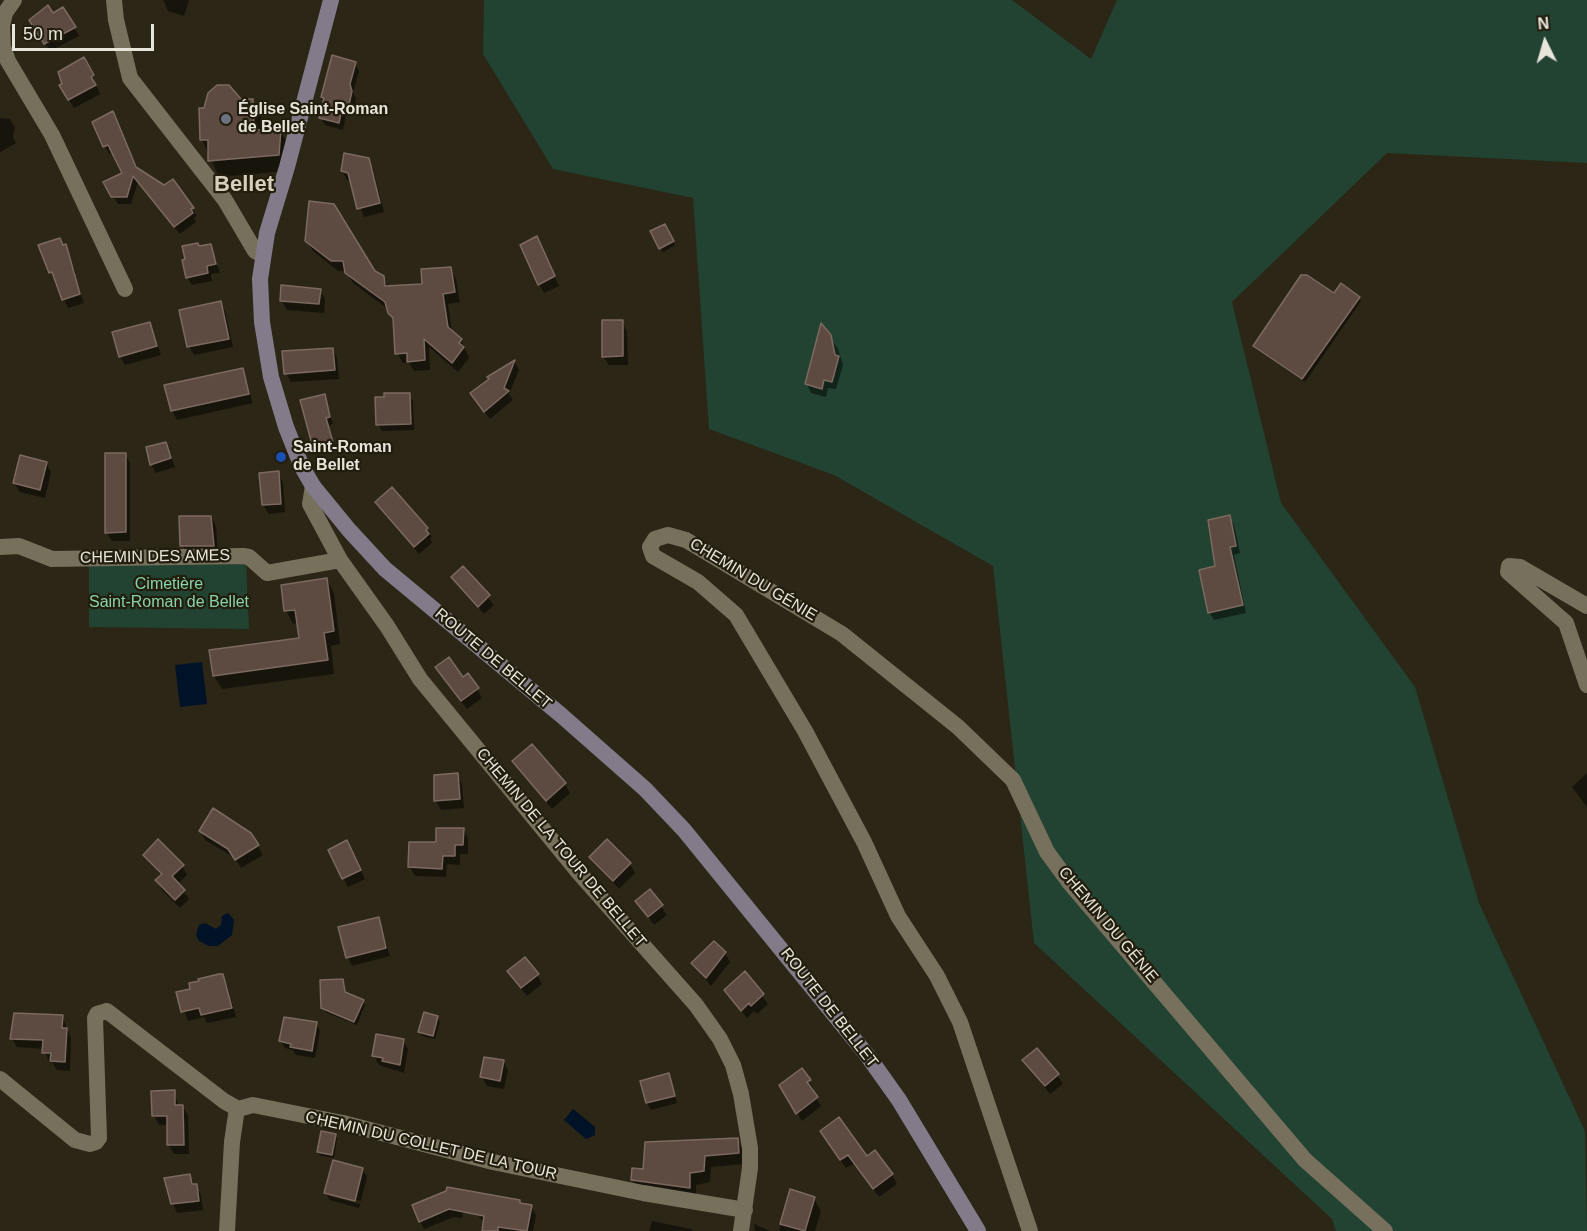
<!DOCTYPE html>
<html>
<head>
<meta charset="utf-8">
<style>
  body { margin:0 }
  #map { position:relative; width:1587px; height:1231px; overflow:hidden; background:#2c2616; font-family:Helvetica,sans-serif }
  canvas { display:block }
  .north { position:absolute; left:1515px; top:12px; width:60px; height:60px; -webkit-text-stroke:4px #221d0d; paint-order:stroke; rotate:355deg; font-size:16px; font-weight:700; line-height:24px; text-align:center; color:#e7e4da }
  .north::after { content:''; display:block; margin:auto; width:21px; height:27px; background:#e7e4da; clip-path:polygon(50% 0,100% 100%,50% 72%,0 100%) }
  .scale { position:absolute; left:12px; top:24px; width:142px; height:27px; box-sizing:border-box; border:3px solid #e7e4da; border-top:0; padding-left:8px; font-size:18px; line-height:21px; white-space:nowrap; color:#e7e4da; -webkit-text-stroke:4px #221d0d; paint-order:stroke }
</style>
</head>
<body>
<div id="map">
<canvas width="1587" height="1231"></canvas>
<div class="north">N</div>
<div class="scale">50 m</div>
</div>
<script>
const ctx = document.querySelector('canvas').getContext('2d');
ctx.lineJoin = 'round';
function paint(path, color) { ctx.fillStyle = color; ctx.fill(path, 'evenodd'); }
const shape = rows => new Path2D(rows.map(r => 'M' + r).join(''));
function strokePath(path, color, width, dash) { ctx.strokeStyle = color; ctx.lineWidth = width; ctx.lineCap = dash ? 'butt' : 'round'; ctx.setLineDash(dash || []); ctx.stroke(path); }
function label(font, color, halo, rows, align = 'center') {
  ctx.font = font + ' Helvetica,sans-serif'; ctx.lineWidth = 4.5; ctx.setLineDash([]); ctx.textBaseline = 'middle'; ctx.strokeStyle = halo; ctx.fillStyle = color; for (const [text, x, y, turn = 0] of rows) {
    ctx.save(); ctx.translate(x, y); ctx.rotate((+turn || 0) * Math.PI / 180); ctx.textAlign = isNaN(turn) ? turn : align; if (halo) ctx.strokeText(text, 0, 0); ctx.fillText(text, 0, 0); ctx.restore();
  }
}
paint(shape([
  [484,0,1012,0,1091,59,1117,0,1587,0,1587,163,1387,153,1232,302,1281,503,1415,687,1479,903,1585,1131,1587,1231,1336,1231,1332,1219,1034,943,993,566,834,475,709,429,693,198,553,169,483,54],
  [246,561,249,629,89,627,89,563]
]), '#224232');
paint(shape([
  [202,662,207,704,180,707,175,665],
  [228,913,234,920,232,935,218,946,209,946,199,941,196,935,199,925,205,923,216,929,221,925,222,916],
  [573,1109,595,1127,595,1135,586,1139,564,1120]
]), '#001228');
paint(shape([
  [163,0,189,0,184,16,168,11],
  [63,9,79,36,50,51,31,20,53,15],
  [355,63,359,71,353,93,356,99,353,112,347,110,343,130,325,125,321,118,325,101,322,97],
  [88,67,100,94,74,108,61,86],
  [226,86,234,91,241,101,252,100,261,117,262,132,280,131,290,147,288,171,219,177,202,140,205,110],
  [112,112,136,169,192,208,197,216,194,218,196,222,180,234,138,182,131,204,118,204,105,182,124,174,113,152,109,154,105,146],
  [0,118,10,119,15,128,13,137,16,143,0,152],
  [368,159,373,169,384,212,364,217,352,181,347,180,342,171],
  [664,226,675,245,663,252,652,232],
  [307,241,374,272,383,278,389,288,423,285,450,269,456,279,460,302,448,304,452,333,461,340,469,358,458,372,429,347,430,370,414,371,409,363,403,363,397,353,395,322,388,309,353,283,346,271,338,271,313,251],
  [210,245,220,273,211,274,212,281,192,285,187,277],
  [40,246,65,248,76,273,74,274,84,303,68,308],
  [541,247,559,286,544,293,539,284],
  [320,290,325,299,324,313,287,310,282,301],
  [1334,295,1359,298,1361,301,1305,382,1257,350,1255,346],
  [220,303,225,311,233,347,194,355,189,346],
  [622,322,627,331,628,365,609,365,603,356],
  [150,324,161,355,125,365,120,356],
  [822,326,838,349,843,365,836,389,828,388,826,397,811,393,807,384],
  [333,349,337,358,339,379,291,382,286,373],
  [515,362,519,370,509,394,513,400,490,419,477,402,489,378],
  [242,370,253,403,177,420,172,411,166,386],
  [409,395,413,402,414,430,382,431,378,424],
  [324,396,333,424,329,425,336,449,318,455,314,448],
  [166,443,175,467,156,473,151,464],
  [125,454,130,463,130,541,112,541,106,532],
  [46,463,51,472,45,498,20,492,14,483],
  [278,473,283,482,285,512,269,514,263,505],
  [392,489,432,537,430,538,432,543,419,554,377,503],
  [211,517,216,526,218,555,188,555,183,546,181,518],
  [1229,517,1234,525,1240,553,1234,555,1246,613,1214,620,1210,613],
  [463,568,494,605,484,614,453,577],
  [327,580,334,593,340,644,331,646,334,674,222,689,214,676,211,651,300,639,298,623,293,624,286,610],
  [442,676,462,679,477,689,482,698,467,709],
  [514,762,565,784,570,793,552,809],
  [1587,773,1587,807,1572,787],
  [457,775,462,784,464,808,441,810,436,801],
  [463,829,468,838,468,854,460,854,460,865,447,864,446,877,415,876,410,867,411,843,437,843],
  [200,831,258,846,263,855,241,868,235,858,205,840],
  [330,851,352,851,365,879,348,887],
  [144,855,182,866,187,875,178,884,189,899,180,908,162,890,157,881,162,876],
  [591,857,630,864,635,873,619,889],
  [650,891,667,915,654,925,637,902],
  [378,919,390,956,352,966,348,957],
  [725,953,730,962,711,986,693,964],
  [509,971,537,975,542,984,527,996],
  [744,974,768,1004,757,1014,754,1011,747,1018,725,990],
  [222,976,227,985,236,1017,207,1023,204,1017,188,1021,178,993],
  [342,981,346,994,363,1001,365,1005,357,1025,325,1012,322,1008],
  [62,1016,71,1038,70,1071,57,1070,52,1062,49,1062,44,1049,17,1047,12,1039],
  [437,1018,440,1022,435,1039,422,1036,420,1032],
  [316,1024,320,1031,315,1058,296,1055,293,1050,285,1048,281,1041],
  [403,1040,408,1049,404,1073,379,1065,374,1056],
  [503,1061,508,1070,504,1089,487,1086,482,1077],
  [1024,1061,1057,1075,1063,1084,1050,1094],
  [668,1075,677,1103,651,1110,647,1103],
  [809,1081,814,1089,811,1091,821,1106,802,1121,786,1094],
  [174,1092,179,1107,183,1107,188,1116,189,1154,174,1154,169,1145,168,1125,159,1125,154,1116],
  [335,1135,337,1139,334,1158,321,1156,318,1152],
  [737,1139,743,1151,745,1164,711,1167,710,1182,696,1185,696,1199,639,1191,632,1179,644,1171],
  [827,1141,892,1175,897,1184,879,1197,855,1163,846,1168],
  [362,1169,367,1177,361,1201,329,1193,329,1196,360,1204,359,1208,330,1200,326,1193],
  [190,1176,201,1195,203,1210,177,1213,168,1192,166,1179],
  [791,1191,814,1199,821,1211,815,1231,779,1231],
  [448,1192,466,1199,462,1218,454,1217,424,1229,420,1221],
  [519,1201,522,1205,531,1207,536,1215,533,1231,483,1231,485,1224,477,1214],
  [652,1221,691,1229,692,1231,649,1231],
  [754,1224,770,1231,755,1231]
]), '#0007');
const building = shape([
  [48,5,53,13,63,7,76,27,44,44,29,20,48,5],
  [332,55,356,62,350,84,352,91,349,105,343,103,339,123,319,118,324,98,321,97,332,55],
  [84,57,94,75,91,77,96,85,68,100,59,85,62,84,58,72,84,57],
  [217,85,229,85,241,99,253,99,254,130,281,129,279,155,208,161,208,140,200,140,199,108,204,108,208,93,217,85],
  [113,111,136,167,164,185,173,179,194,208,191,209,193,213,174,227,133,176,127,197,111,197,103,182,122,173,108,145,103,147,92,122,113,111],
  [344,153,369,158,380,203,357,209,348,173,341,171,344,153],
  [309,201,334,204,375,271,384,276,385,286,422,284,421,269,451,267,455,292,443,294,448,327,462,339,459,343,464,347,452,363,424,339,425,360,407,362,407,353,395,354,393,318,388,313,385,302,345,273,343,261,331,261,305,241,309,201],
  [665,224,674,241,659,249,650,231,665,224],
  [537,236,555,276,538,285,520,245,537,236],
  [60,238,63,245,66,244,80,294,62,300,52,272,49,273,38,245,60,238],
  [198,243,199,246,211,244,216,264,207,266,208,273,186,278,182,260,185,259,182,246,198,243],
  [1301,275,1307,275,1334,293,1341,283,1360,297,1302,379,1253,346,1301,275],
  [281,285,321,289,319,304,280,301,281,285],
  [221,301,229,339,187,347,179,310,221,301],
  [602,320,623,320,623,356,602,357,602,320],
  [150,322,157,346,119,357,112,332,150,322],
  [821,323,831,335,835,355,839,356,832,382,824,380,822,389,805,384,821,323],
  [333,348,335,370,284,374,282,351,333,348],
  [515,360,504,388,509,391,484,412,470,393,489,379,487,377,515,360],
  [243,368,249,394,171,411,164,385,243,368],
  [384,393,410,393,411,424,376,425,375,397,384,397,384,393],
  [325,394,330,417,326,418,333,442,313,448,300,400,325,394],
  [166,442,171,458,150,465,146,447,166,442],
  [105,453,126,453,126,532,105,533,105,453],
  [20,455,47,462,40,490,13,483,20,455],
  [279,471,281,504,262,505,259,473,279,471],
  [392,487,428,528,426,530,429,534,414,547,375,502,392,487],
  [1230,515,1236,546,1230,547,1243,605,1208,613,1199,570,1215,566,1208,520,1230,515],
  [179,516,211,516,214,546,180,546,179,516],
  [463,566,490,595,478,607,451,577,463,566],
  [327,578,334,631,324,633,328,660,213,676,209,650,299,638,295,610,284,611,281,585,327,578],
  [449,657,463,677,468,673,479,688,461,701,435,667,449,657],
  [532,744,566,783,546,801,512,761,532,744],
  [458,773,460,799,434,801,434,775,458,773],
  [213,808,251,833,259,845,235,860,228,849,199,831,213,808],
  [436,828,464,828,463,845,455,845,455,856,443,856,442,869,408,867,409,842,436,842,436,828],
  [158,839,184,865,172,876,185,890,175,900,155,880,162,874,143,855,158,839],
  [607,839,631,863,613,881,589,857,607,839],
  [347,840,361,870,342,879,328,850,347,840],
  [650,889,663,905,648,917,635,901,650,889],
  [379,917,386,948,346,958,338,927,379,917],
  [714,941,726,952,706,978,691,963,714,941],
  [525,957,539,974,521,988,507,971,525,957],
  [745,971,764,994,751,1006,749,1003,741,1011,724,990,745,971],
  [219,974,223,974,232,1008,201,1015,199,1008,181,1012,176,992,190,989,189,983,199,981,198,979,219,974],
  [343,979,345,992,364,1000,354,1022,321,1008,320,980,343,979],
  [424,1012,438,1016,433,1036,418,1032,424,1012],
  [14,1013,63,1015,62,1028,67,1028,65,1062,50,1061,51,1053,42,1053,43,1040,10,1039,14,1013],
  [284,1017,317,1022,312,1051,290,1047,291,1044,279,1041,284,1017],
  [376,1034,404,1039,400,1065,382,1061,383,1058,372,1056,376,1034],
  [1037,1048,1059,1074,1045,1086,1022,1060,1037,1048],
  [484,1057,504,1060,500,1081,480,1077,484,1057],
  [802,1068,811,1080,807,1082,818,1097,796,1114,779,1085,802,1068],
  [669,1073,675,1096,646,1103,640,1081,669,1073],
  [175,1090,175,1105,183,1105,184,1145,167,1145,167,1116,152,1116,151,1091,175,1090],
  [839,1117,867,1156,875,1150,893,1174,873,1189,848,1155,840,1160,820,1131,839,1117],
  [321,1131,336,1134,332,1155,317,1152,321,1131],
  [738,1138,739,1153,705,1156,704,1171,690,1173,690,1188,631,1180,632,1168,643,1169,645,1142,738,1138],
  [333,1160,363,1168,355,1201,324,1193,333,1160],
  [190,1174,192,1184,197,1184,199,1201,171,1204,164,1178,190,1174],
  [447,1187,520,1200,520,1203,532,1205,527,1231,498,1227,498,1231,482,1231,484,1216,449,1209,419,1222,412,1205,446,1191,447,1187],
  [790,1189,815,1197,805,1231,780,1224,790,1189]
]);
paint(building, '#5d4b42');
strokePath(building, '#7c6960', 1.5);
strokePath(shape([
  [14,0,5,13,2,26,3,47,8,61,52,135,125,289],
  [114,0,116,20,130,78,225,200,255,251,263,255],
  [313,486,310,504,340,560,387,626,420,679,579,873,696,1005,720,1039,733,1065,741,1094,750,1148,750,1168,741,1231],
  [0,547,19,546,52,559,243,556,249,557,267,573,340,560],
  [1587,606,1520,567,1509,566,1508,572,1566,623,1587,685],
  [0,1079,75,1140,90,1144,96,1142,99,1138,95,1018,97,1014,107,1011,224,1101,238,1109],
  [227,1231,232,1142,236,1115,238,1109,253,1105,343,1123,493,1162,643,1193,745,1210]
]), '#76705d', 16);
strokePath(shape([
  [1030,1231,960,1022,937,976,898,916,864,842,805,731,736,615,698,582,653,556,650,547,655,539,668,535,686,540,842,634,958,727,1013,780,1047,852,1069,882,1305,1160,1385,1231]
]), '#76705d', 16);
strokePath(shape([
  [331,0,287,167,267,233,260,279,262,322,271,377,286,427,302,467,313,486,349,530,385,569,561,715,645,789,684,830,867,1055,899,1100,978,1231]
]), '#847b8a', 16);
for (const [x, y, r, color] of [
  [226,119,6,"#6b7280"],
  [281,457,6,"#1a4fb4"]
]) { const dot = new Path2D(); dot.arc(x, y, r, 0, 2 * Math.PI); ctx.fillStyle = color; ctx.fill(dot); strokePath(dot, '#221d0d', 2); }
label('bold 16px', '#e7e4da', '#221d0d', [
  ["Église Saint-Roman",238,110],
  ["de Bellet",238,128],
  ["Saint-Roman",293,448],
  ["de Bellet",293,466]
], 'left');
label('16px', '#e7e4da', '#221d0d', [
  ["CHEMIN DES AMES",155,557,-1],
  ["CHEMIN DU GÉNIE",753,580,31],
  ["ROUTE DE BELLET",493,659,40],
  ["CHEMIN DE LA TOUR DE BELLET",561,848,50],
  ["CHEMIN DU GÉNIE",1108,925,50],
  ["ROUTE DE BELLET",829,1008,52],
  ["CHEMIN DU COLLET DE LA TOUR",431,1146,13]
]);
label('16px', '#86d4ac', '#221d0d', [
  ["Cimetière",169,585],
  ["Saint-Roman de Bellet",169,603]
]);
label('bold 22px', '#d6cfbb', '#221d0d', [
  ["Bellet",244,185]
]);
</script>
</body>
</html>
